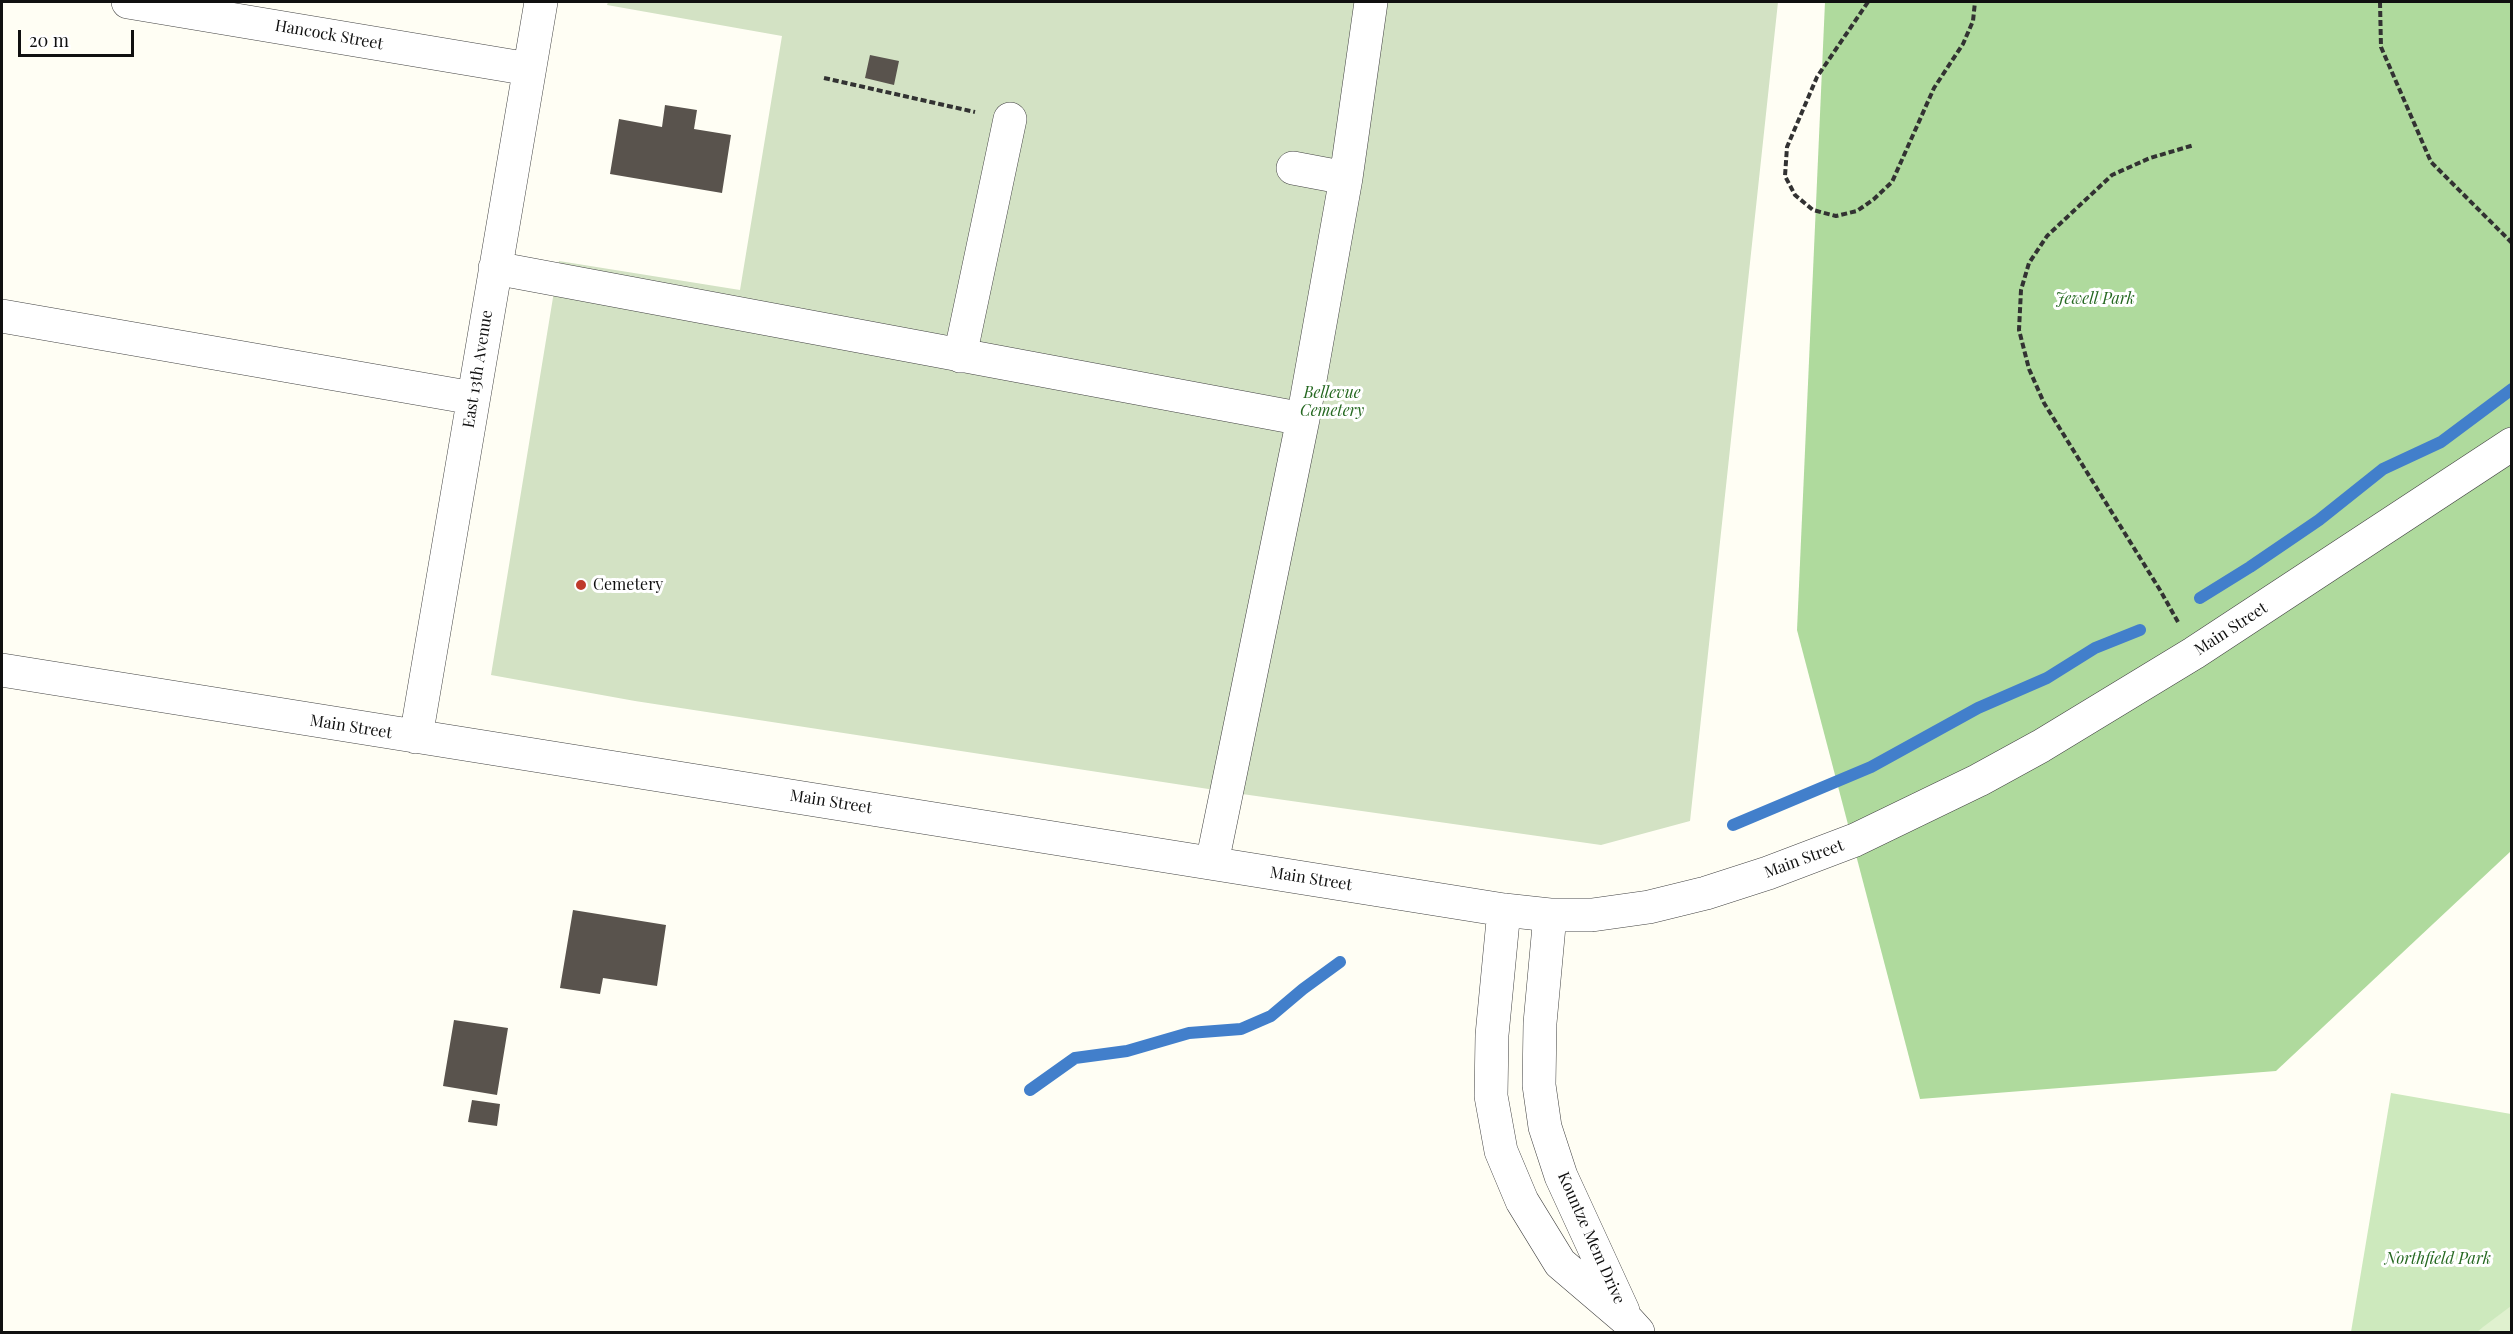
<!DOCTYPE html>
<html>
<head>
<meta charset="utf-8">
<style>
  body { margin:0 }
  #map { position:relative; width:2513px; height:1334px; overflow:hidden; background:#fffef4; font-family:"Playfair Display",serif }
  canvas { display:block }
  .frame { position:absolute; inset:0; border:3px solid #101010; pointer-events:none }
  .scale { position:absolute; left:18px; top:30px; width:116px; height:27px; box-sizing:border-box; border:3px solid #101010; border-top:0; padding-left:8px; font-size:18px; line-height:21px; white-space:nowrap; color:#101010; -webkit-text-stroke:4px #fff; paint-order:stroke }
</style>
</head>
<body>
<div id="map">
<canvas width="2513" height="1334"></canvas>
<div class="frame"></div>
<div class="scale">20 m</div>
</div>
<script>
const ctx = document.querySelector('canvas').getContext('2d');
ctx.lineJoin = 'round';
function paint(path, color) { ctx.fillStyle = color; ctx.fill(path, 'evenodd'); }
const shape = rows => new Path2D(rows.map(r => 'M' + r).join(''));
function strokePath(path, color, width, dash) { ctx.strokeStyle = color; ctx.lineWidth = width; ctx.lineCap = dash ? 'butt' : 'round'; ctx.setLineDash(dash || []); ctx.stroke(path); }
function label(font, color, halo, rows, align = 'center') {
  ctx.font = font + ' "Playfair Display",serif'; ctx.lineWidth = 6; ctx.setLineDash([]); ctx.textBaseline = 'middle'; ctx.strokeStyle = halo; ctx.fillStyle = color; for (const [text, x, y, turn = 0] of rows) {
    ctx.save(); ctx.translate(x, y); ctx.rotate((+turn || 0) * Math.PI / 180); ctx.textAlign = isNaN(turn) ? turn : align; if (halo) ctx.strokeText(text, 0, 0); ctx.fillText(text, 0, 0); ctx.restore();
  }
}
paint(shape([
  [2391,1093,2511,1114,2511,1332,2351,1332]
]), '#cde9bd');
paint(shape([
  [1825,2,2511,2,2511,851,2276,1071,1920,1099,1797,630]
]), '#afda9d');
paint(shape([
  [608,2,1778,2,1690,821,1601,845,1228,792,635,701,491,675,559,261,740,290,782,36,607,5]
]), '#d3e2c4');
paint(shape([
  [2511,1306,2511,1332,2477,1332,2483,1327]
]), '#e0f1cf');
strokePath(shape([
  [2200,598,2250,567,2319,520,2383,469,2441,442,2512,389],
  [1733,825,1871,767,1978,708,2047,678,2095,648,2140,630],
  [1030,1090,1075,1058,1127,1051,1189,1033,1241,1029,1271,1016,1303,989,1340,962]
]), '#427fcb', 12);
paint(shape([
  [870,55,899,61,894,85,865,78],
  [665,105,697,110,694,129,731,135,722,193,610,174,619,119,662,127],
  [573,910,666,925,657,986,603,978,600,994,560,988],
  [454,1020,508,1028,497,1095,443,1086],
  [472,1100,500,1104,497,1126,468,1122]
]), '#59534d');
const minor = shape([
  [128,2,529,69],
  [1293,168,1346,178],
  [495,268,1303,419],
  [2,316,473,398],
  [960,356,1010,119],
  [2,670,1504,910,1550,915,1592,915,1649,907,1706,893,1768,873,1855,840,1979,780,2041,746,2194,653,2512,444],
  [416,737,541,2],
  [1212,863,1303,419,1346,178,1371,2],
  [1504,910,1492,1035,1491,1096,1501,1151,1522,1201,1560,1263,1628,1321,1638,1332],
  [1550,915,1540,1023,1539,1085,1545,1127,1561,1176,1623,1311]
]);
strokePath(minor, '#434343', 34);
strokePath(shape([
  [1868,2,1817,77,1787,147,1785,176,1795,195,1813,210,1836,216,1857,211,1874,199,1892,182,1934,88,1963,44,1973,21,1975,2],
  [2380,2,2381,47,2431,162,2512,243],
  [824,78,975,112],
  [2178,622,2160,590,2044,403,2029,369,2019,330,2021,290,2029,263,2047,236,2112,175,2150,158,2194,145]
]), '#323232', 4, [6, 3]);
strokePath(minor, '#fff', 33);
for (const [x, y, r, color] of [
  [581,585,6,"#bf3a2a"]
]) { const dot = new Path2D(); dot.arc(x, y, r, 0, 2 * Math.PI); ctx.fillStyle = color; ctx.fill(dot); strokePath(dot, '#fff', 2); }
label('16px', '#101010', '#fff', [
  ["Hancock Street",329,35,10],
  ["East 13th Avenue",478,369,-81],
  ["Main Street",2231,629,-33],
  ["Main Street",351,727,9],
  ["Main Street",831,802,9],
  ["Main Street",1804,859,-20],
  ["Main Street",1311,879,9],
  ["Kountze Mem Drive",1591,1238,66]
]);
label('italic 16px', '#256821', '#fff', [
  ["Jewell Park",2095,299],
  ["Bellevue",1332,393],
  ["Cemetery",1332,411],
  ["Northfield Park",2438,1259]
]);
label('16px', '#101010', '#fff', [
  ["Cemetery",593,585]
], 'left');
</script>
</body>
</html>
